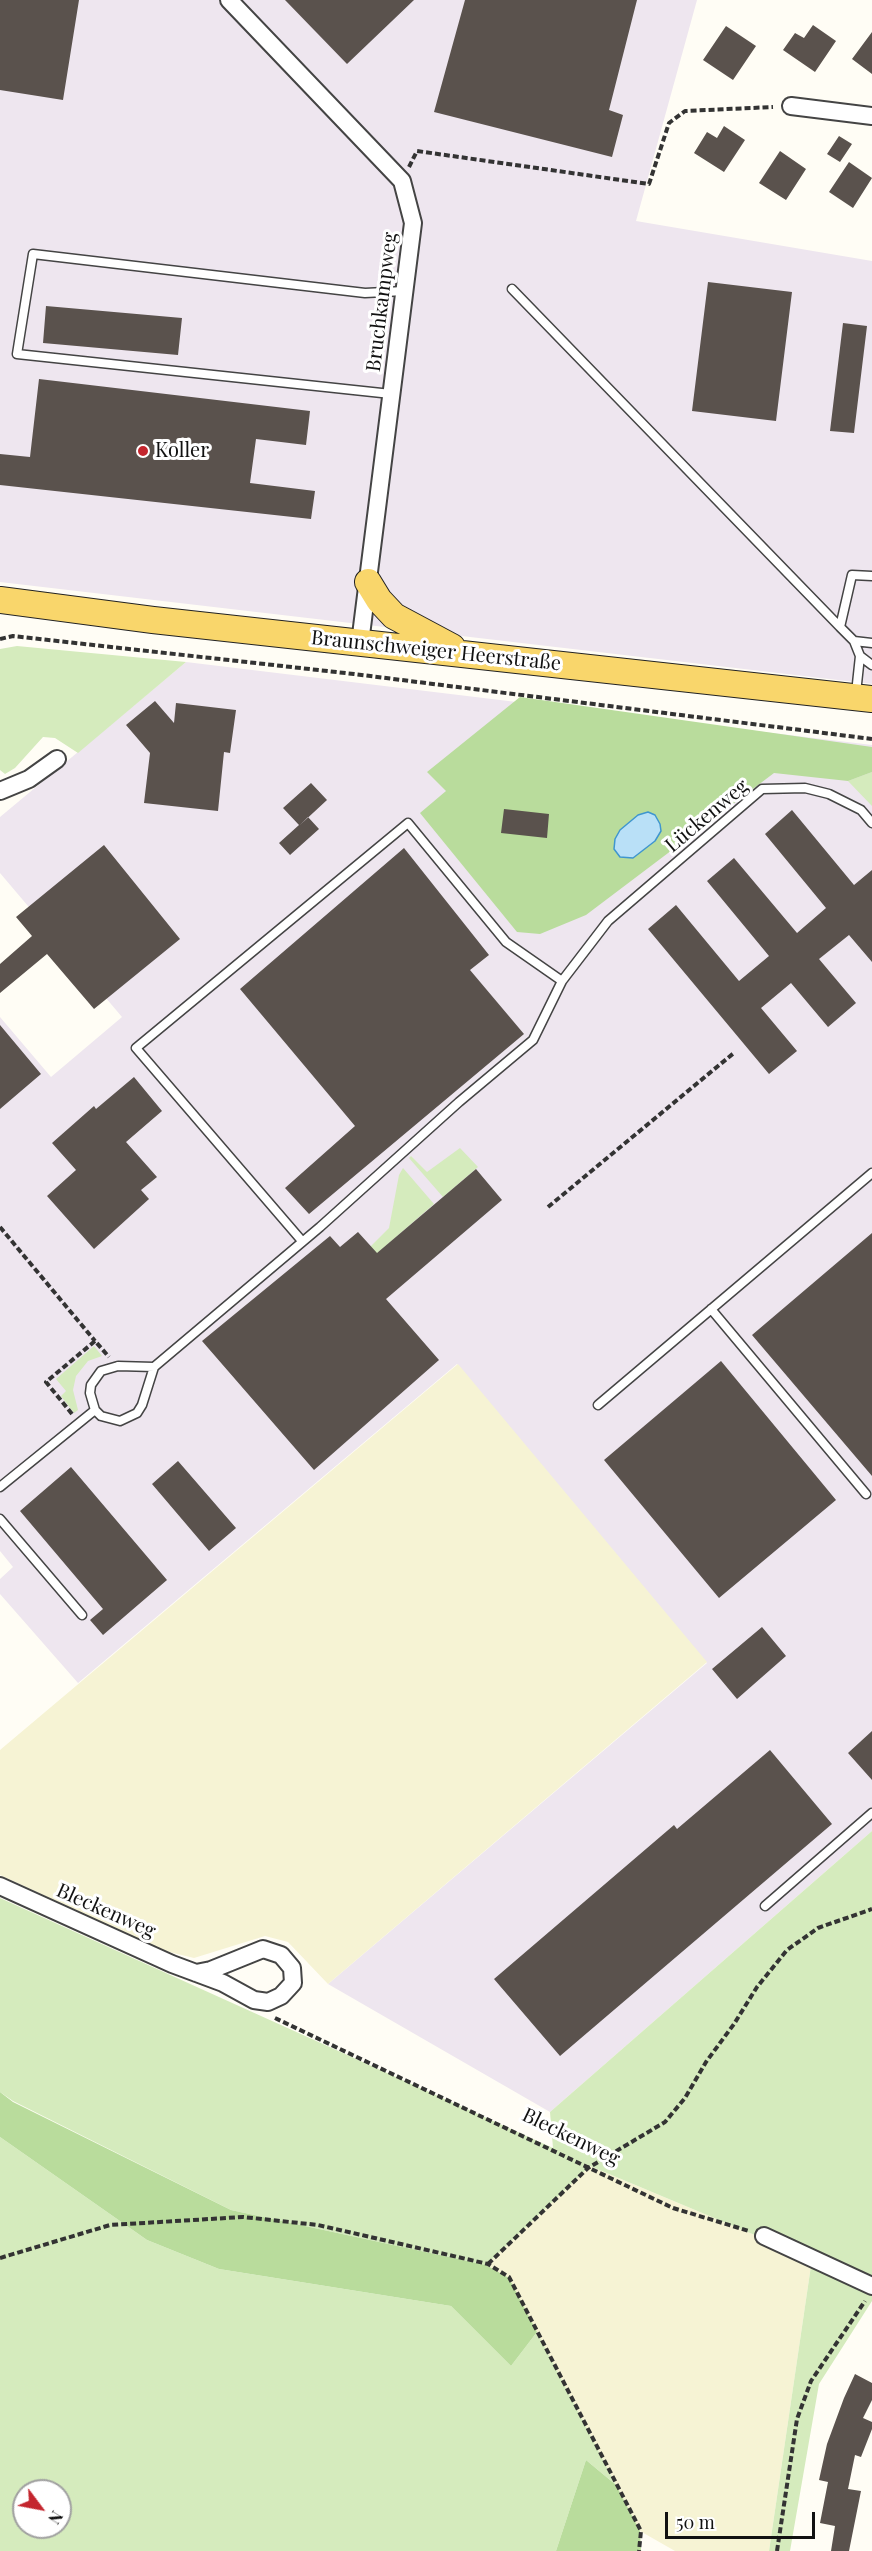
<!DOCTYPE html>
<html>
<head>
<meta charset="utf-8">
<style>
  body { margin:0 }
  #map { position:relative; width:872px; height:2551px; overflow:hidden; background:#fffdf5; font-family:"Playfair Display",serif }
  canvas { display:block }
  .north { position:absolute; left:12px; top:2479px; width:60px; height:60px; box-sizing:border-box; background:#fff; border:2px solid #a0a0a0; border-radius:50%; rotate:122deg; font-size:16px; font-weight:700; line-height:24px; text-align:center; color:#111 }
  .north::after { content:''; display:block; margin:auto; width:21px; height:27px; background:#c4262e; clip-path:polygon(50% 0,100% 100%,50% 72%,0 100%) }
  .scale { position:absolute; left:665px; top:2512px; width:150px; height:27px; box-sizing:border-box; border:3px solid #111; border-top:0; padding-left:8px; font-size:18px; line-height:21px; white-space:nowrap; color:#111; -webkit-text-stroke:4px #fff; paint-order:stroke }
</style>
</head>
<body>
<div id="map">
<canvas width="872" height="2551"></canvas>
<div class="north">N</div>
<div class="scale">50 m</div>
</div>
<script>
const ctx = document.querySelector('canvas').getContext('2d');
ctx.lineJoin = 'round';
function paint(path, color) { ctx.fillStyle = color; ctx.fill(path, 'evenodd'); }
const shape = rows => new Path2D(rows.map(r => 'M' + r).join(''));
function strokePath(path, color, width, dash) { ctx.strokeStyle = color; ctx.lineWidth = width; ctx.lineCap = dash ? 'butt' : 'round'; ctx.setLineDash(dash || []); ctx.stroke(path); }
function label(font, color, halo, rows, align = 'center') {
  ctx.font = font + ' "Playfair Display",serif'; ctx.lineWidth = 6; ctx.setLineDash([]); ctx.textBaseline = 'middle'; ctx.strokeStyle = halo; ctx.fillStyle = color; for (const [text, x, y, turn = 0] of rows) {
    ctx.save(); ctx.translate(x, y); ctx.rotate((+turn || 0) * Math.PI / 180); ctx.textAlign = isNaN(turn) ? turn : align; if (halo) ctx.strokeText(text, 0, 0); ctx.fillText(text, 0, 0); ctx.restore();
  }
}
paint(shape([
  [0,0,697,0,636,221,872,261,872,684,0,582],
  [186,662,872,745,872,1831,550,2112,328,1984,707,1663,457,1364,78,1683,0,1594,0,1579,13,1567,0,1551,0,1017,51,1077,122,1017,0,873,0,817]
]), '#eee6ef');
paint(shape([
  [458,1364,707,1662,328,1984,288,1942,265,1936,194,1958,165,1951,0,1875,0,1750],
  [590,2166,812,2259,769,2551,675,2551,640,2531,509,2278,486,2265]
]), '#f6f3d4');
paint(shape([
  [17,646,186,662,78,753,55,738,43,737,15,768,5,774,0,770,0,649],
  [872,772,872,806,848,781],
  [460,1148,478,1167,443,1197,409,1158,411,1156,427,1172],
  [403,1168,434,1204,359,1269,354,1263,389,1228,399,1175],
  [94,1346,102,1356,88,1361,76,1376,73,1390,78,1410,74,1413,61,1396,66,1391,56,1379],
  [872,1831,872,2301,819,2384,790,2551,769,2551,812,2259,590,2166,486,2265,231,2210,13,2101,0,2092,0,1898,553,2148,550,2112],
  [0,2137,147,2240,219,2269,451,2306,511,2366,537,2332,616,2485,586,2460,556,2551,0,2551],
  [24,2491,60,2491,60,2527,24,2527]
]), '#d5ebbd');
paint(shape([
  [520,697,872,747,872,772,848,781,774,773,586,915,540,934,517,932,420,813,446,791,427,772],
  [0,2092,13,2102,231,2210,486,2265,509,2278,537,2332,511,2366,451,2306,219,2269,147,2240,0,2137],
  [586,2460,616,2485,640,2531,641,2551,556,2551]
]), '#b9dc9c');
const water = shape([
  [648,812,655,815,660,824,661,831,655,841,633,858,620,857,614,849,615,839,620,830,638,815,648,812]
]);
paint(water, '#b9e0f7');
strokePath(water, '#3f96cf', 1.5);
paint(shape([
  [0,0,79,0,63,100,0,90],
  [285,0,414,0,347,64],
  [465,0,637,0,609,110,623,115,612,157,434,112],
  [813,25,836,41,815,72,783,50,795,33,804,38],
  [726,26,756,46,733,80,703,60],
  [872,32,872,74,852,59],
  [724,126,745,140,724,172,694,153,707,132,717,138],
  [839,136,852,144,840,162,827,154],
  [780,151,806,169,786,200,759,183],
  [849,162,872,178,853,208,829,192],
  [708,282,792,292,776,421,692,411],
  [46,306,182,318,178,355,43,343],
  [843,323,867,326,854,433,830,431],
  [39,379,310,411,306,445,256,439,250,483,315,491,311,519,0,485,0,454,30,457],
  [155,701,174,723,176,703,236,710,230,753,224,752,218,811,144,803,150,753,126,725],
  [311,783,327,800,300,825,308,817,319,829,290,855,279,843,299,825,283,808],
  [504,809,549,814,547,838,501,833],
  [792,810,854,885,872,870,872,962,849,935,819,959,856,1003,828,1027,791,983,761,1008,797,1051,769,1074,648,929,676,905,739,981,769,956,707,881,734,858,797,933,826,908,765,834],
  [104,845,180,939,94,1009,47,954,0,993,0,964,32,936,16,917],
  [404,848,489,955,470,970,524,1034,309,1214,285,1188,355,1126,240,989],
  [0,1025,41,1074,0,1109],
  [134,1077,162,1111,126,1142,157,1177,141,1190,149,1199,94,1249,47,1196,76,1170,52,1143,94,1106,96,1109],
  [476,1169,502,1200,386,1299,439,1360,314,1470,202,1341,330,1236,340,1247,358,1232,377,1253],
  [872,1233,872,1476,752,1335],
  [721,1361,836,1500,719,1598,604,1460],
  [178,1461,236,1528,209,1551,152,1484],
  [71,1467,167,1580,103,1635,90,1620,103,1609,20,1511],
  [762,1627,786,1656,737,1699,712,1669],
  [872,1731,872,1780,848,1753],
  [770,1750,832,1824,560,2056,494,1979,674,1825,677,1829],
  [855,2374,872,2383,872,2400,863,2418,872,2422,872,2429,861,2457,855,2455,848,2489,861,2491,849,2551,831,2551,835,2526,820,2523,828,2482,819,2480,827,2444,844,2398]
]), '#5a524d');
const lane = shape([
  [512,289,840,627],
  [391,394,17,354,33,254,365,293,404,291],
  [854,641,872,643],
  [860,656,872,665],
  [856,693,860,656,854,641,840,627,852,575,872,576],
  [302,1241,136,1048,408,823,506,942,562,981],
  [711,1309,866,1494],
  [118,1366,154,1367,142,1405,137,1413,120,1421,101,1416,95,1410,90,1393,91,1385,101,1371,118,1366],
  [154,1367,320,1227,459,1102,533,1040,562,981,608,921,762,789,805,788,829,794,861,810,872,823],
  [598,1405,872,1173],
  [0,1487,95,1410],
  [0,1519,82,1615],
  [765,1906,872,1813]
]);
const street = shape([
  [229,0,402,181,413,223,360,643],
  [791,106,872,116],
  [0,791,29,779,57,759],
  [0,1886,172,1964,223,1983,254,2000,268,2002,281,1996,293,1983,292,1968,281,1955,263,1949,211,1970,196,1973],
  [764,2236,872,2286]
]);
const primary = shape([
  [368,582,379,600,394,616,452,647],
  [0,600,153,620,872,699]
]);
strokePath(lane, '#444', 11);
strokePath(street, '#444', 20);
strokePath(primary, '#222', 28);
strokePath(shape([
  [409,167,417,151,649,184,669,123,685,111,773,107],
  [0,639,13,636,354,674,872,739],
  [548,1207,735,1052],
  [0,1227,95,1341],
  [72,1414,46,1382,95,1341,109,1357],
  [275,2018,673,2208,749,2231],
  [0,2258,110,2225,243,2217,318,2225,488,2264,509,2277,641,2531,639,2551],
  [488,2264,588,2168,665,2122,685,2098,706,2062,734,2024,757,1987,787,1950,818,1928,872,1909],
  [777,2551,797,2419,811,2381,865,2301]
]), '#333', 4, [6, 3]);
strokePath(lane, '#fff', 8);
strokePath(street, '#fff', 16);
strokePath(primary, '#f9d66b', 26);
for (const [x, y, r, color] of [
  [143,451,6,"#c4262e"]
]) { const dot = new Path2D(); dot.arc(x, y, r, 0, 2 * Math.PI); ctx.fillStyle = color; ctx.fill(dot); strokePath(dot, '#fff', 2); }
label('20px', '#111', '#fff', [
  ["Bruchkampweg",382,302,-83],
  ["Braunschweiger Heerstraße",436,651,6],
  ["Lückenweg",707,816,-40],
  ["Bleckenweg",106,1911,24],
  ["Bleckenweg",571,2137,26]
]);
label('20px', '#111', '#fff', [
  ["Koller",155,451]
], 'left');
</script>
</body>
</html>
